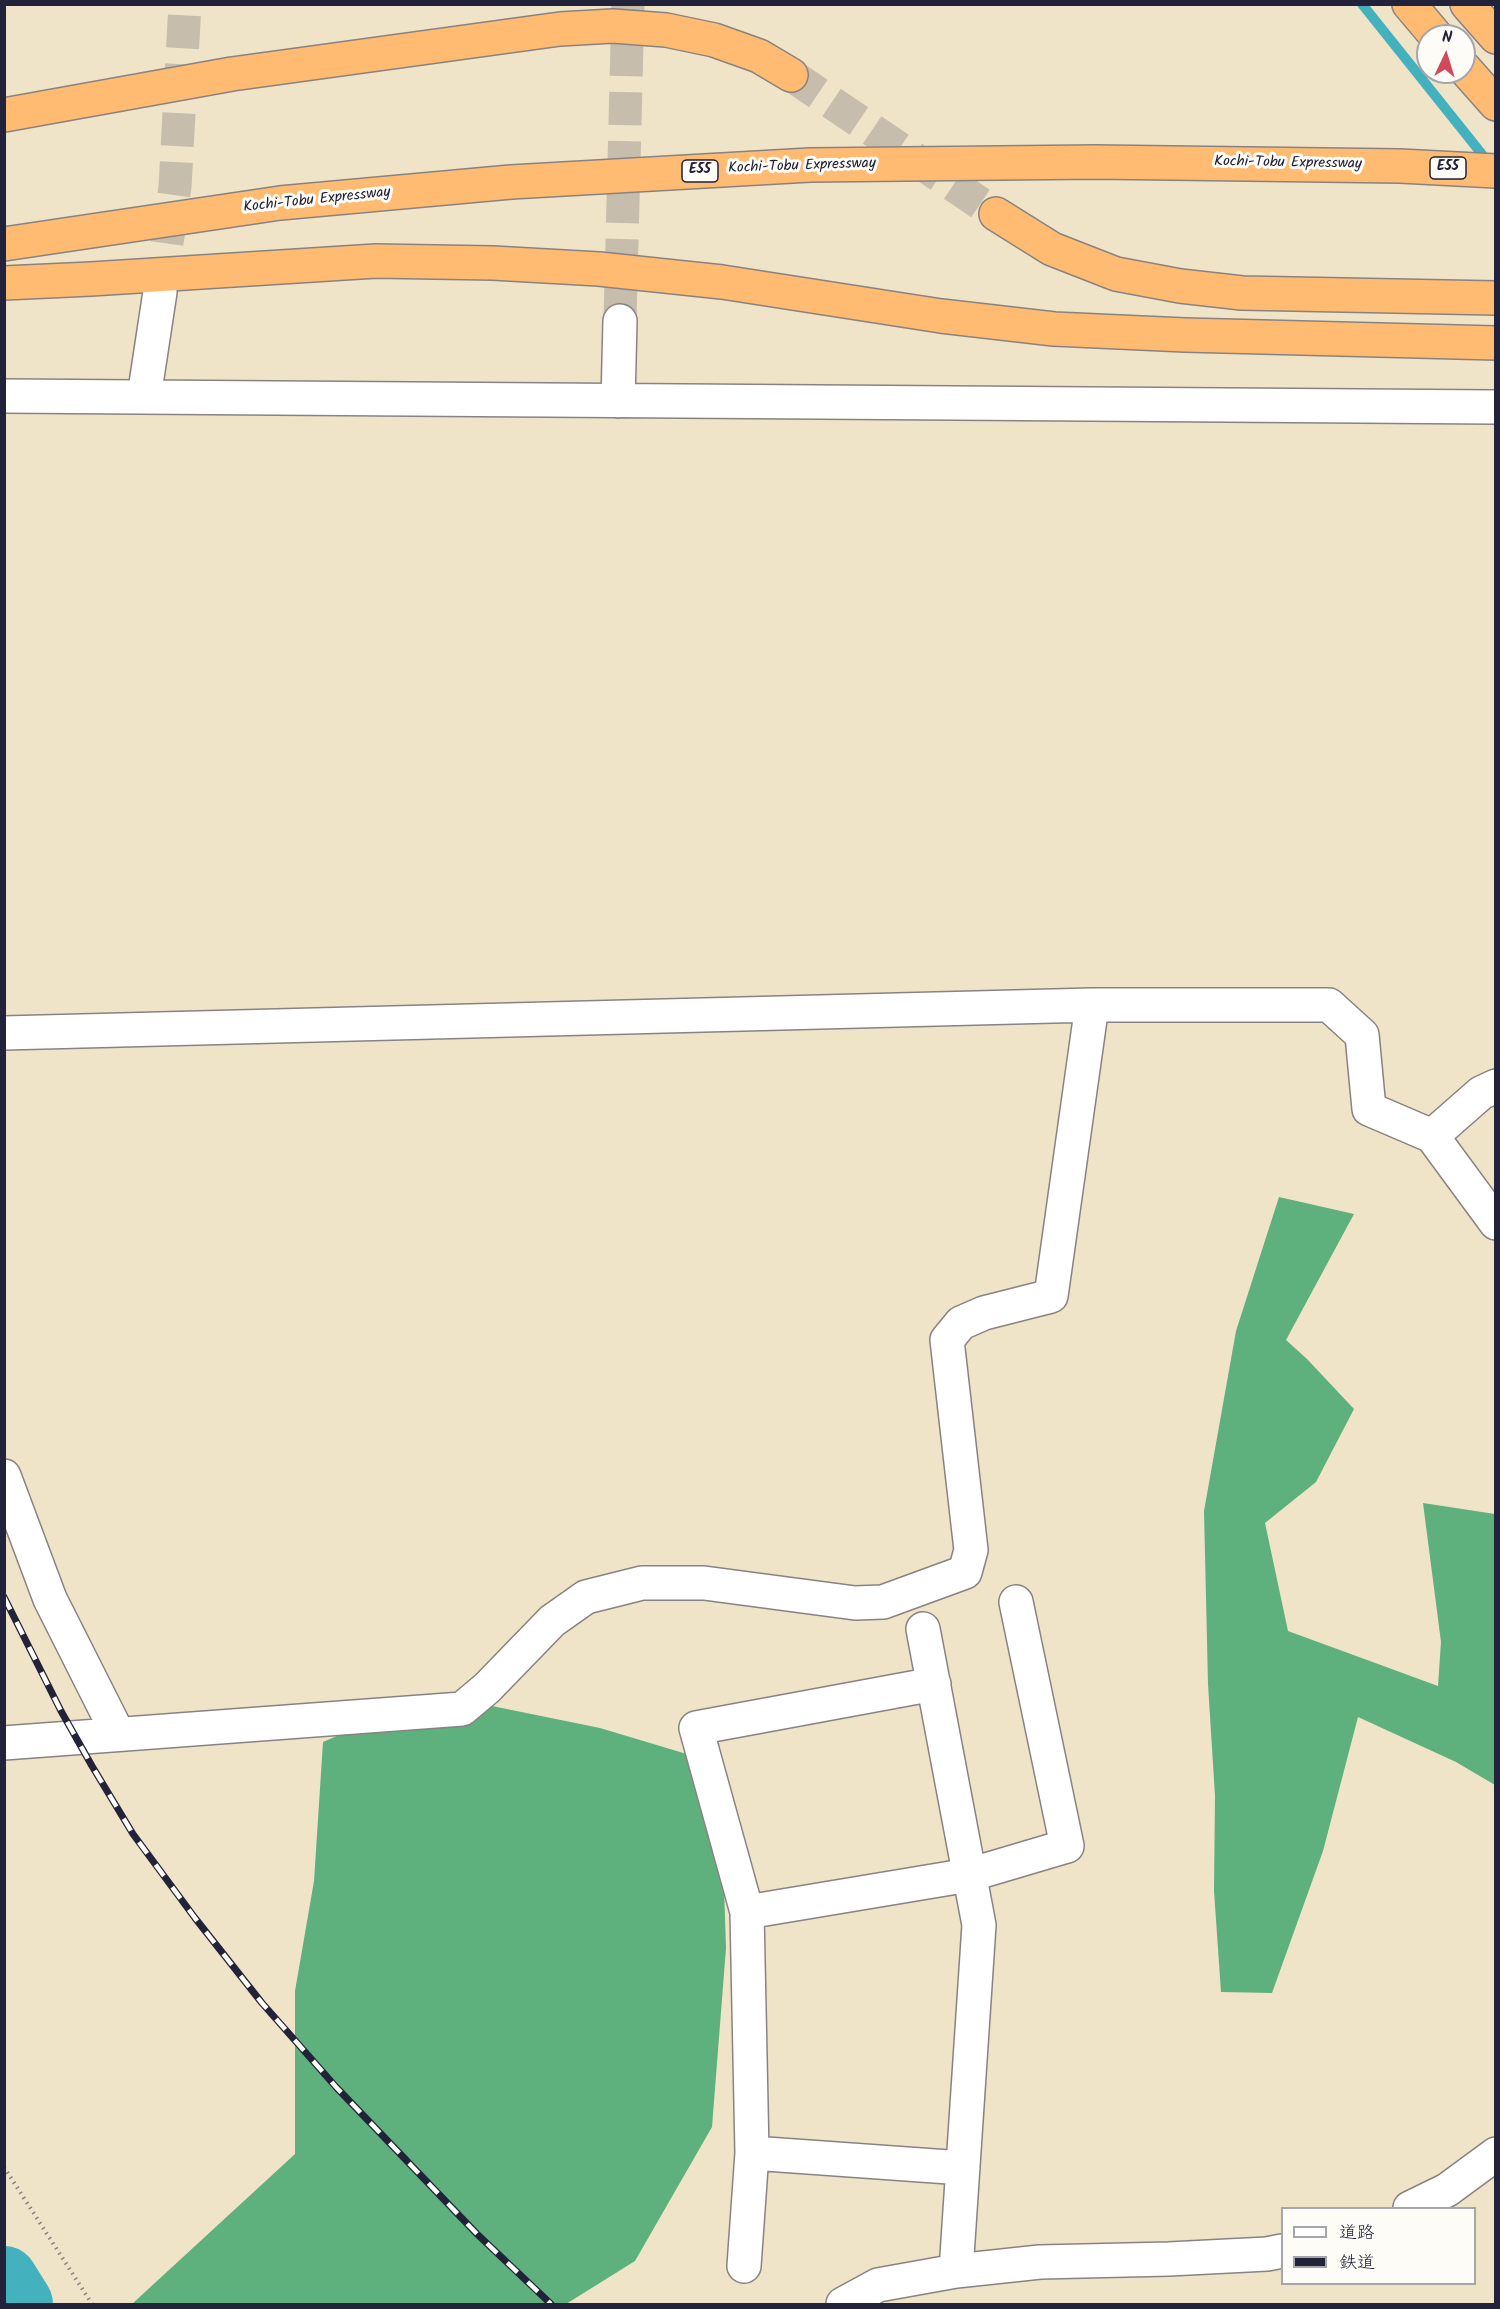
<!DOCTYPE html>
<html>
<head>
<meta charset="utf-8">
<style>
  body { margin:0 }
  #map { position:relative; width:1500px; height:2309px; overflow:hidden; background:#efe4c8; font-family:Kalam,"Klee One",sans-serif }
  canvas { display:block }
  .frame { position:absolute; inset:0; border:6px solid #22223b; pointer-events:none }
  .legend { position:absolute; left:1281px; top:2207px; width:195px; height:78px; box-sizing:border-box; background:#fdfcf7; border:2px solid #a5a5ac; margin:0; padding:8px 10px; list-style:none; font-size:18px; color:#22223b }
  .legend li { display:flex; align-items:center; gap:12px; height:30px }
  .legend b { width:30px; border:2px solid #a5a5ac }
  .north { position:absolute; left:1416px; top:24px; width:60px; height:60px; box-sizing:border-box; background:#fdfcf7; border:2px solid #a5a5ac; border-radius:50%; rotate:4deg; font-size:16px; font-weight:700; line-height:24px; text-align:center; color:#22223b }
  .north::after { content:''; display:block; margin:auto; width:21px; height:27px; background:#d1495b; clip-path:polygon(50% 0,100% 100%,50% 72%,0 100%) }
</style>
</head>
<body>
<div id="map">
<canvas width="1500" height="2309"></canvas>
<div class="frame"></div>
<ul class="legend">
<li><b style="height:8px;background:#fff"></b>道路</li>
<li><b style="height:8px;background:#22223b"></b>鉄道</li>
</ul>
<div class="north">N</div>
</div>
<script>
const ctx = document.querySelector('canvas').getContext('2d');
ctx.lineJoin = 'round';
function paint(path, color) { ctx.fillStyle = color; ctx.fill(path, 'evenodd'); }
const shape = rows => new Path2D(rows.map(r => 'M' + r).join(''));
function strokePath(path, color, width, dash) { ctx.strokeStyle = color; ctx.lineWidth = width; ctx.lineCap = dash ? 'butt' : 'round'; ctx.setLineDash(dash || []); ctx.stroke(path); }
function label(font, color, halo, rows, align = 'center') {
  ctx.font = font + ' Kalam,sans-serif'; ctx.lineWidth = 6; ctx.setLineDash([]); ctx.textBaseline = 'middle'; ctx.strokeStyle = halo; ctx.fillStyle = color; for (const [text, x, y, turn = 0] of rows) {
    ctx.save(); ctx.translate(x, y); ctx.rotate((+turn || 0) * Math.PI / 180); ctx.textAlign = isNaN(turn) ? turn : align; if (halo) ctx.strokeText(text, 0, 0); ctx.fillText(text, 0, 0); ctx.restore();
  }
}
paint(shape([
  [1279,1197,1354,1214,1286,1340,1307,1359,1354,1409,1316,1482,1265,1523,1288,1631,1438,1686,1441,1642,1423,1503,1495,1514,1495,1785,1456,1762,1358,1717,1323,1851,1272,1993,1221,1992,1214,1891,1215,1796,1208,1684,1204,1511,1236,1331],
  [433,1694,600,1728,720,1764,726,1948,712,2127,635,2261,566,2304,132,2304,295,2154,295,1991,314,1881,323,1742]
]), '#5eb07d');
strokePath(shape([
  [1362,4,1489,163]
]), '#43b1be', 10);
strokePath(shape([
  [4,2280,19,2304]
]), '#43b1be', 68);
strokePath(shape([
  [160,292,175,187,185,4],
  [620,321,628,4]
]), '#c6bdac', 33, [33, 16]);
strokePath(shape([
  [791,75,996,214]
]), '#c6bdac', 33, [33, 16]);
const minor = shape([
  [4,396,1496,407],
  [144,397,160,292],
  [618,401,620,321],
  [4,1033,1092,1005,1329,1005,1362,1035,1369,1109,1432,1136,1496,1223],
  [1432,1136,1481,1093,1496,1086],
  [4,1476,50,1599,118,1734],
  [923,1629,979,1925,956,2271],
  [934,1684,696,1728,747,1912,969,1875,1067,1846,1016,1602],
  [4,1743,462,1709,487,1688,552,1621,586,1597,642,1583,704,1583,855,1603,883,1602,965,1572,971,1550,947,1340,961,1323,984,1313,1051,1296,1092,1005],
  [752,2153,963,2168],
  [1410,2208,1447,2190,1496,2154],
  [744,2266,752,2153,747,1912],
  [843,2304,878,2285,956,2271,1040,2262,1169,2259,1267,2254,1282,2251]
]);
const trunk = shape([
  [1409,4,1436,36],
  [1467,4,1496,37],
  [1464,68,1496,104]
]);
const motorway = shape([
  [4,115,232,74,560,29,613,26,666,30,714,40,759,56,791,75],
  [996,214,1052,249,1116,274,1180,286,1242,293,1496,298],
  [4,244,280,203,511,182,810,165,1095,162,1400,166,1496,171],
  [4,283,91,279,376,261,493,263,599,269,722,282,941,316,1054,329,1185,335,1496,343]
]);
strokePath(minor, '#888382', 36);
strokePath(trunk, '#888382', 36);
strokePath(motorway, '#888382', 36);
strokePath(shape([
  [4,2167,92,2304]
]), '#888382', 4, [1.5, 4.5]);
strokePath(minor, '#fff', 33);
strokePath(trunk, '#ffbb71', 33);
strokePath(motorway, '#ffbb71', 33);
const rail = shape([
  [4,1597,61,1711,92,1766,133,1834,195,1918,262,2003,336,2087,477,2234,551,2304]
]);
strokePath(rail, '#22223b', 7);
strokePath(rail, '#fdfcf7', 4.5, [14]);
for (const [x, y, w] of [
  [1448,168,36],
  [700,171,36]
]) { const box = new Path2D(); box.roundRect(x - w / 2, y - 11, w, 22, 4.5); ctx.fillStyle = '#fdfcf7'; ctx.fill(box); strokePath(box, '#22223b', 1.5); }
label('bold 14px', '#22223b', null, [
  ["E55",1448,168],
  ["E55",700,171]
]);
label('15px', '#22223b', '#fdfcf7', [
  ["Kochi-Tobu Expressway",1288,164,1],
  ["Kochi-Tobu Expressway",802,167,-2],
  ["Kochi-Tobu Expressway",317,201,-6]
]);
</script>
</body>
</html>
